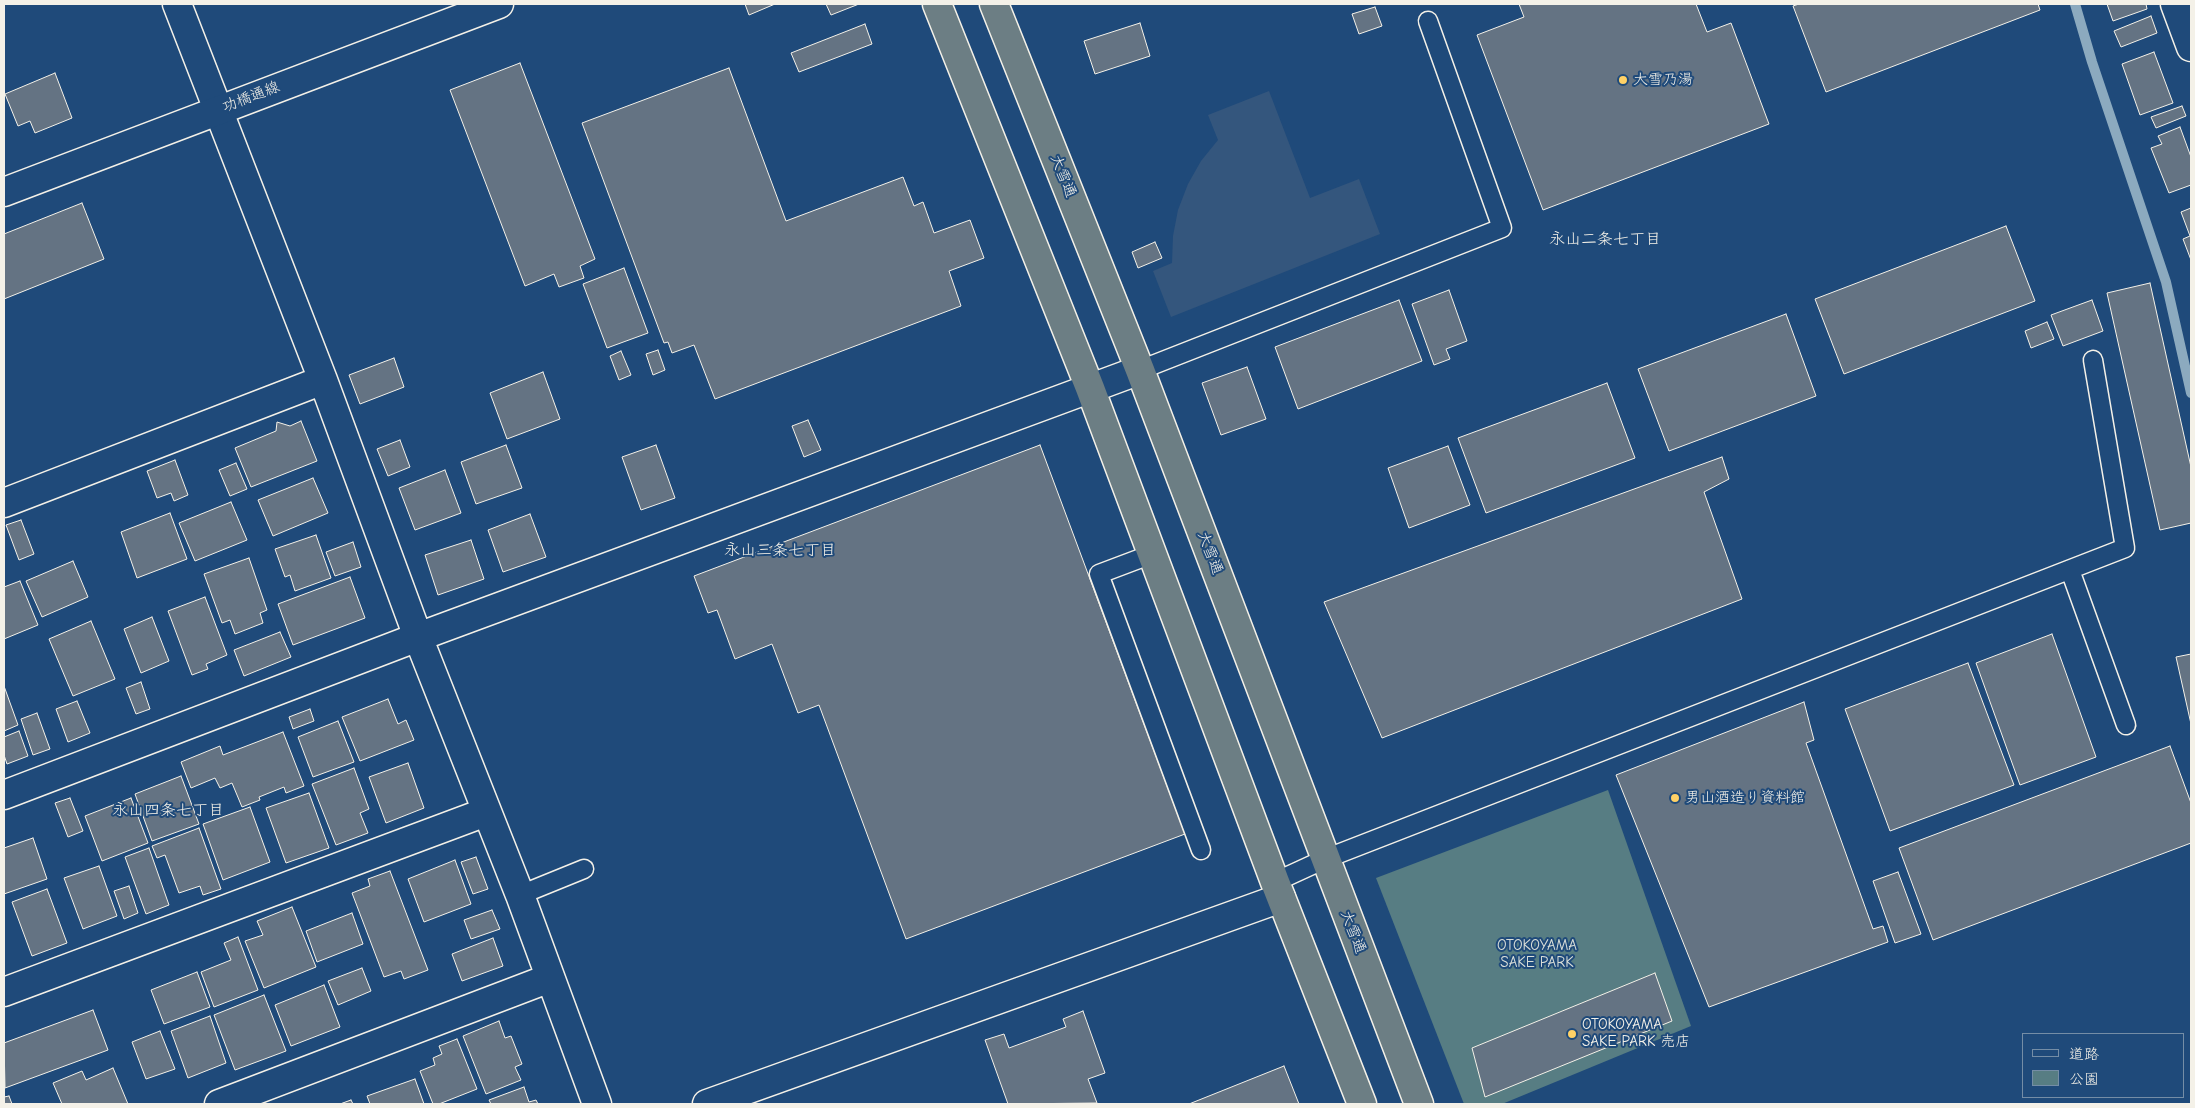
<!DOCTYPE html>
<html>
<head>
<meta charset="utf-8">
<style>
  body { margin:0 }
  #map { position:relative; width:2195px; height:1108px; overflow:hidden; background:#1f4a7a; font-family:"Comic Neue","Klee One",sans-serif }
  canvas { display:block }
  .frame { position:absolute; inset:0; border:5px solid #f4f1e8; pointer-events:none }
  .legend { position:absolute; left:2022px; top:1033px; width:162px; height:65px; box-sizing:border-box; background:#1f4a7a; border:1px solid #748da6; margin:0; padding:6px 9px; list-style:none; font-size:15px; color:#f4f1e8 }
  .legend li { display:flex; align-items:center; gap:10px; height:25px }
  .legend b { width:25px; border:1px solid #748da6 }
</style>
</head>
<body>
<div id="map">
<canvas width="2195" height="1108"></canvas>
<div class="frame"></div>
<ul class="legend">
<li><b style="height:6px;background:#1f4a7a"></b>道路</li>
<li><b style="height:14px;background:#577d83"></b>公園</li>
</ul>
</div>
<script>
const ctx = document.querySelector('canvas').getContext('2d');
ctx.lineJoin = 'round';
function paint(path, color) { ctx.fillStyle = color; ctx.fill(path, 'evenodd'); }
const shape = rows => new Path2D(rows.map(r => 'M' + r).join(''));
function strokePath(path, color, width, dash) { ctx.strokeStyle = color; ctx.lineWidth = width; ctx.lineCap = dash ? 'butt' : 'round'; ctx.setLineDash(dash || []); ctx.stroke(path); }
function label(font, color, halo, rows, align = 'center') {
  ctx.font = font + ' "Comic Neue","Klee One",sans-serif'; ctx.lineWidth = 4; ctx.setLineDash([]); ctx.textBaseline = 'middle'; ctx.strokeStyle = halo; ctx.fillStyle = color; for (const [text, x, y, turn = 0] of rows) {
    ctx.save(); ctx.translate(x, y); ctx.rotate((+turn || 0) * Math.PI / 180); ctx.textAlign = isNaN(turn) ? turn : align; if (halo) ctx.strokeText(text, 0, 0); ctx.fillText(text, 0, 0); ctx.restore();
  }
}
paint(shape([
  [1269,91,1310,198,1359,179,1380,234,1171,317,1153,271,1172,263,1173,236,1178,210,1188,184,1201,161,1218,140,1208,115]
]), '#34567d');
paint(shape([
  [1608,790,1691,1026,1502,1104,1464,1104,1376,878]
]), '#577d83');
strokePath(shape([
  [2075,4,2092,62,2166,282,2191,393]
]), '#8caabf', 10);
const building = shape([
  [745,4,775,4,749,15,745,4],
  [826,4,859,4,831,15,826,4],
  [1519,4,1696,4,1707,32,1731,23,1769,124,1543,210,1477,35,1524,17,1519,4],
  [1799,4,2038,4,2040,10,1826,92,1793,6,1799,4],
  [2107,4,2146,4,2147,9,2113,21,2107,4],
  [1375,7,1382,26,1359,34,1352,14,1375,7],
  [2151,16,2157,33,2121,47,2114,31,2151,16],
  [1140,23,1150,56,1095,74,1084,41,1140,23],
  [865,24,872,44,799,72,791,53,865,24],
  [2154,52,2173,103,2140,115,2122,64,2154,52],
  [520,63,595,259,580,266,584,278,559,287,554,274,525,286,450,90,520,63],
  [729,68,786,221,903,177,914,206,923,202,934,233,970,220,984,258,949,271,961,306,715,399,694,345,672,353,668,342,664,343,582,123,729,68],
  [55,73,72,118,35,133,30,121,18,126,5,94,55,73],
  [2182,106,2186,116,2156,128,2151,117,2182,106],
  [2180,127,2191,157,2191,185,2169,193,2151,148,2162,144,2158,136,2180,127],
  [82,203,104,259,4,299,4,234,82,203],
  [2191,208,2191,260,2183,239,2190,236,2181,212,2191,208],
  [2006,226,2035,301,1844,374,1815,299,2006,226],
  [1155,242,1162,258,1138,268,1132,252,1155,242],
  [624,268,648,333,607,348,583,284,624,268],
  [2150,283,2191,467,2191,523,2160,530,2107,293,2150,283],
  [1449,290,1467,341,1446,349,1450,359,1434,365,1412,304,1449,290],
  [1399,300,1422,361,1298,409,1275,347,1399,300],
  [2092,300,2103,331,2063,346,2051,315,2092,300],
  [1786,314,1816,396,1669,451,1638,369,1786,314],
  [2047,322,2054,339,2031,348,2025,331,2047,322],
  [658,350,665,370,653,375,646,354,658,350],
  [621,351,631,375,619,380,610,356,621,351],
  [394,358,404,387,360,404,349,375,394,358],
  [1247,367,1266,419,1221,435,1202,383,1247,367],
  [543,372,560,419,507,439,490,393,543,372],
  [1607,383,1635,458,1486,513,1458,438,1607,383],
  [808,420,821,450,804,457,792,426,808,420],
  [301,421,317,461,251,487,235,448,276,431,277,422,290,426,301,421],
  [400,440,410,467,388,476,377,449,400,440],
  [506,445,522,488,476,504,461,462,506,445],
  [656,445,675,498,641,510,622,457,656,445],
  [1040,445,1185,834,906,939,819,705,798,713,772,644,735,659,717,610,708,613,694,576,1040,445],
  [1448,446,1470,505,1409,528,1388,468,1448,446],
  [1722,457,1729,479,1704,492,1742,599,1382,738,1324,602,1722,457],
  [175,460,188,495,174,501,171,493,157,498,147,471,175,460],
  [236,463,247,489,230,496,219,470,236,463],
  [445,470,461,513,415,530,399,488,445,470],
  [313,478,328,513,273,536,258,500,313,478],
  [231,502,247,540,195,561,179,523,231,502],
  [170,513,187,559,137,578,121,532,170,513],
  [530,514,546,557,503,572,488,530,530,514],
  [21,520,34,554,19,560,6,525,21,520],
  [316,535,331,578,295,591,290,575,285,577,275,549,316,535],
  [471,540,484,579,438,595,425,555,471,540],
  [353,542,361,567,335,576,326,552,353,542],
  [249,558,267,610,260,613,263,623,235,634,230,620,222,623,204,574,249,558],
  [73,561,88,597,42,617,26,581,73,561],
  [350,577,365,618,293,645,278,604,350,577],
  [20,581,38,625,4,639,4,587,20,581],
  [205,597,227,655,206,664,208,669,192,675,168,611,205,597],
  [152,617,169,661,141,673,124,629,152,617],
  [91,621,115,679,73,696,49,639,91,621],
  [280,632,291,657,244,676,234,650,280,632],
  [2052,634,2096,757,2020,785,1976,663,2052,634],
  [2191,654,2191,724,2176,657,2191,654],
  [1968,663,2014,785,1890,831,1845,709,1968,663],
  [141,682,150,709,136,714,126,688,141,682],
  [4,686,18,725,4,731,4,686],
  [388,699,398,724,406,720,414,740,360,761,342,717,388,699],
  [77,701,90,733,68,742,56,709,77,701],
  [1804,702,1814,740,1806,743,1873,929,1883,926,1888,942,1709,1007,1616,775,1804,702],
  [310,709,314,721,293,729,289,717,310,709],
  [37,713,50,749,33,755,21,719,37,713],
  [338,721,354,762,313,777,298,737,338,721],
  [19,731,28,756,7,764,4,755,4,737,19,731],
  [283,732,304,786,286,793,284,787,259,797,260,800,242,807,232,783,220,788,215,778,191,788,181,762,220,746,223,755,283,732],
  [2170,746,2191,803,2191,843,1933,940,1899,848,2170,746],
  [408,763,424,808,386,823,369,777,408,763],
  [354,768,369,809,360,813,368,833,336,845,312,784,354,768],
  [181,776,199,824,152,841,135,794,181,776],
  [309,793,329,848,286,863,266,808,309,793],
  [70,798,83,831,68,837,55,803,70,798],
  [131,798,148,843,102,861,85,816,131,798],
  [250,807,270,862,223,880,203,824,250,807],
  [199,828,221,889,203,895,200,886,179,893,165,855,157,858,152,846,199,828],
  [33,838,47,879,4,894,4,848,33,838],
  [149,848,169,905,146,914,125,857,149,848],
  [476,857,488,889,473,894,461,862,476,857],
  [455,860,471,904,424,922,408,879,455,860],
  [99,866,117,916,83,929,64,878,99,866],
  [390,871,428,970,404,979,401,971,384,977,352,893,370,886,368,879,390,871],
  [1898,872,1921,934,1895,943,1873,881,1898,872],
  [129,886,138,913,124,919,114,891,129,886],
  [47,889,67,943,32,956,12,902,47,889],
  [292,907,316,967,264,988,245,941,263,935,257,921,292,907],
  [492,910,500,929,471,939,464,920,492,910],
  [352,913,363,944,317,962,306,931,352,913],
  [238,937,258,990,214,1007,201,972,231,960,224,943,238,937],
  [493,938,503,966,462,981,452,954,493,938],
  [362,968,371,991,338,1005,328,981,362,968],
  [197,972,210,1007,164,1024,151,990,197,972],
  [1655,973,1672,1021,1485,1097,1472,1048,1655,973],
  [324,985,340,1027,291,1046,275,1005,324,985],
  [264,995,286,1051,235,1070,214,1015,264,995],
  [93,1010,108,1050,5,1088,4,1043,93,1010],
  [1083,1011,1105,1073,1088,1079,1097,1103,1008,1104,985,1040,1004,1034,1009,1048,1066,1027,1063,1019,1083,1011],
  [210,1016,226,1063,188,1078,171,1031,210,1016],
  [499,1021,505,1038,511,1036,522,1064,515,1067,521,1080,486,1094,463,1036,499,1021],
  [160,1031,175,1069,146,1079,132,1042,160,1031],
  [457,1039,477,1089,439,1104,433,1104,420,1071,435,1065,433,1058,442,1054,439,1046,457,1039],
  [1284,1066,1299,1104,1189,1104,1284,1066],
  [113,1068,128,1104,62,1104,53,1083,82,1071,86,1080,113,1068],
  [415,1079,424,1104,370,1104,367,1096,415,1079],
  [524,1087,529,1102,536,1100,538,1104,491,1104,489,1100,524,1087],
  [9,1096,12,1104,4,1104,4,1097,9,1096],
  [351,1100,353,1104,340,1104,351,1100]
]);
paint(building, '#647383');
strokePath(building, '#f4f1e8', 1);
const lane = shape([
  [1140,370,1502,228,1428,21],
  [1152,554,1099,574,1201,850],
  [2070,570,2126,725],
  [1275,882,1325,859,2125,548,2093,360],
  [520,895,584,869]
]);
const street = shape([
  [177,4,323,380,418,637,520,895,597,1104],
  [2175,4,2191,47],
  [4,503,323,380],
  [4,795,418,637,1140,370],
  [4,992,486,812],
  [219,1104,550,978],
  [707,1104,1281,898]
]);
const secondary = shape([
  [4,192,499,4]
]);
const highway = shape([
  [937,4,1090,388,1275,882,1362,1104],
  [994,4,1140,370,1419,1104]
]);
strokePath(lane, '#f4f1e8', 21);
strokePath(street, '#f4f1e8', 31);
strokePath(secondary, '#f4f1e8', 31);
strokePath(highway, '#f4f1e8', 31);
strokePath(lane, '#1f4a7a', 18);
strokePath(street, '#1f4a7a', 28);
strokePath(secondary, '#1f4a7a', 28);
strokePath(highway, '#6c7e84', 28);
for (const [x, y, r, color] of [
  [1623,80,5,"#ffd166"],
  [1675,798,5,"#ffd166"],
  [1572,1034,5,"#ffd166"]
]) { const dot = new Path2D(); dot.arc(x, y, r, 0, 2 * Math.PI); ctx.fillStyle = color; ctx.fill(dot); strokePath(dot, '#1f4a7a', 2); }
label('15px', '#f4f1e8', '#1f4a7a', [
  ["大雪乃湯",1633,80],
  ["男山酒造り資料館",1685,798],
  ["OTOKOYAMA",1582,1025],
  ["SAKE PARK 売店",1582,1042]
], 'left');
label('15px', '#f4f1e8', '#1f4a7a', [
  ["功橋通線",251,97,-21],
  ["大雪通",1063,176,68],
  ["大雪通",1210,553,69],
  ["大雪通",1353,932,69]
]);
label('15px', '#dce0d9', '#1f4a7a', [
  ["OTOKOYAMA",1537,946],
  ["SAKE PARK",1537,963]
]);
label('16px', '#f4f1e8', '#1f4a7a', [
  ["永山二条七丁目",1605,239],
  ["永山三条七丁目",780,550],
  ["永山四条七丁目",168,810]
]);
</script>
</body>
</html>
